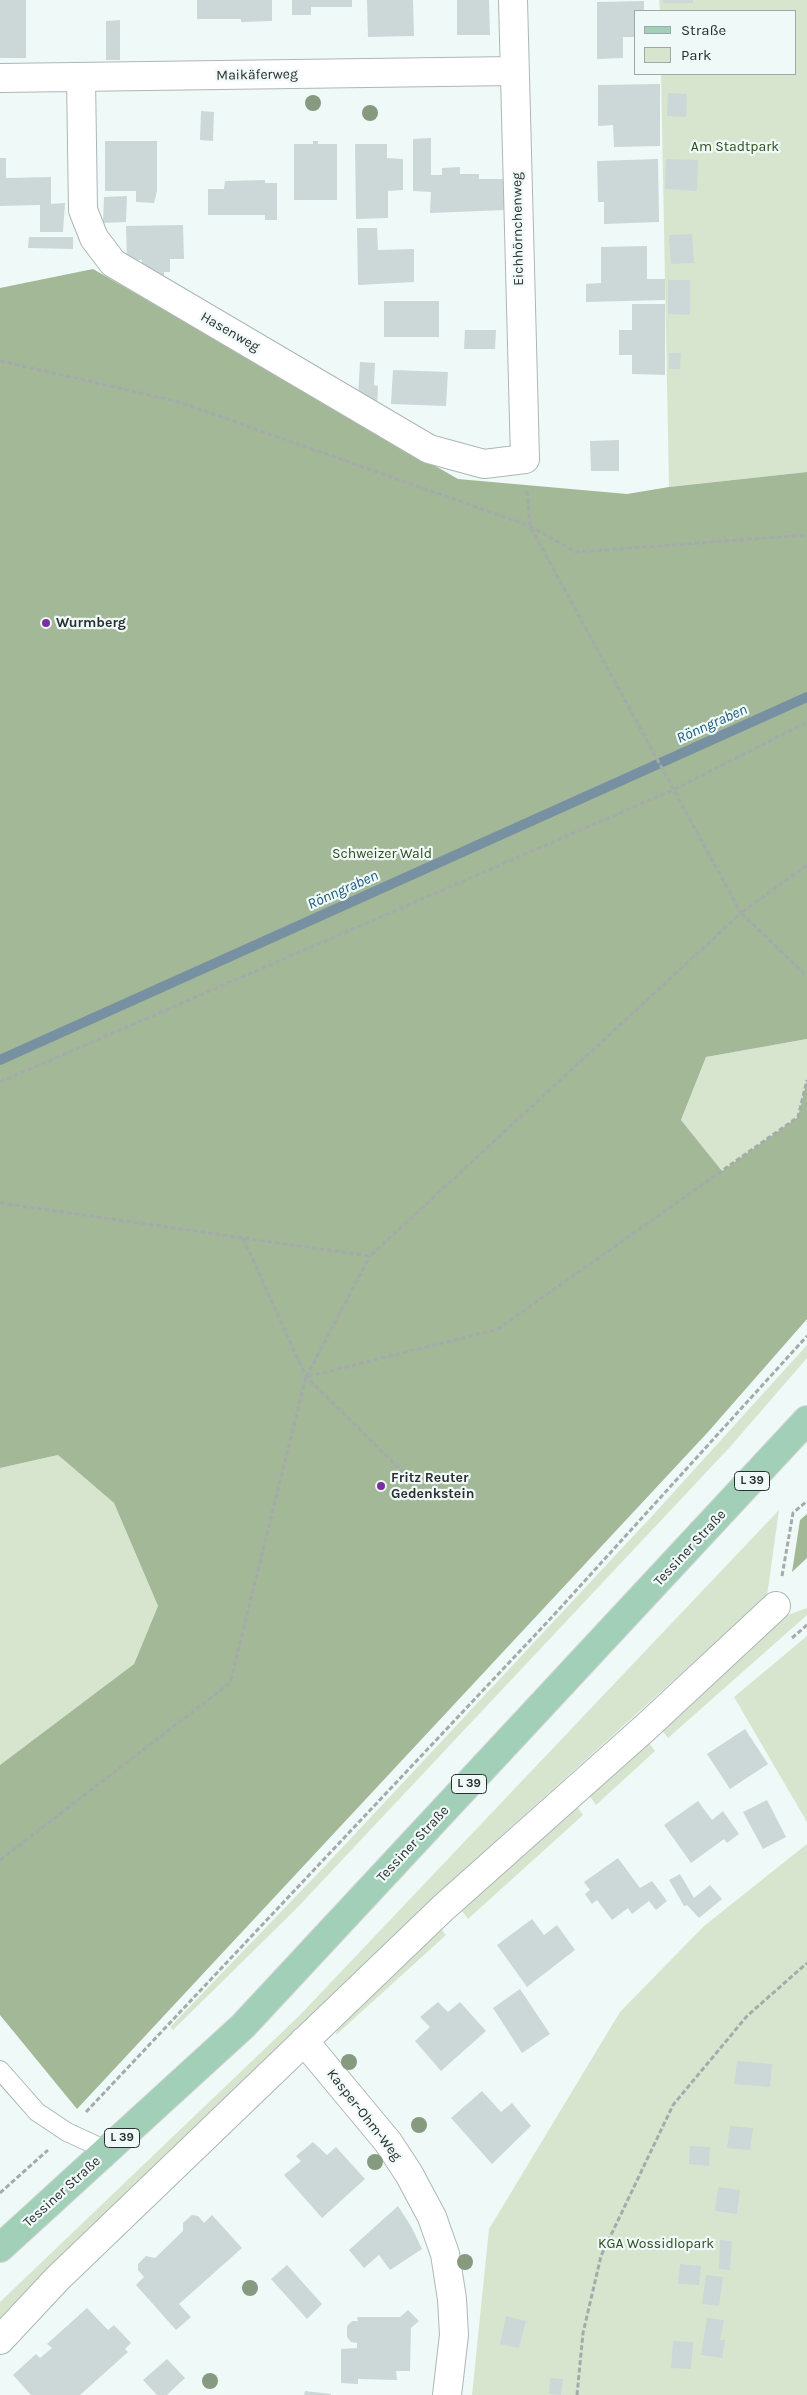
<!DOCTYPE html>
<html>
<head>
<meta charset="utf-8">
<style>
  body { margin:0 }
  #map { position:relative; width:807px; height:2395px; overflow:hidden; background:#eff9f8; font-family:Karla,sans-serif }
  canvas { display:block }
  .legend { position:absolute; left:634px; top:10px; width:162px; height:65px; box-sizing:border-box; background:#eff9f8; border:1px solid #a0a8a7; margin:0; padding:6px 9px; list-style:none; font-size:15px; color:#2a2e2e }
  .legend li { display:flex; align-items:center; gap:10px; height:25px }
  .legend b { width:25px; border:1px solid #a0a8a7 }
</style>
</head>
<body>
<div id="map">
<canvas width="807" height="2395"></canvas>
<ul class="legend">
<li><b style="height:6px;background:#a1cfb7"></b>Straße</li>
<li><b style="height:14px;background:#d7e5cf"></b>Park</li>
</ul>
</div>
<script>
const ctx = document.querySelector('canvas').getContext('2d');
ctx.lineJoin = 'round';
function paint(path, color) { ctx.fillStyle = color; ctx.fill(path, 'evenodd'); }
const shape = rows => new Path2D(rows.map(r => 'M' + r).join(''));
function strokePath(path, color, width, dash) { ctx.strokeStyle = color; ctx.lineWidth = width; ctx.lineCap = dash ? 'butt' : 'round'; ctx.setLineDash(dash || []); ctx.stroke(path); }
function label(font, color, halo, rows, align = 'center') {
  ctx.font = font + ' Karla,sans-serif'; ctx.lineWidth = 4.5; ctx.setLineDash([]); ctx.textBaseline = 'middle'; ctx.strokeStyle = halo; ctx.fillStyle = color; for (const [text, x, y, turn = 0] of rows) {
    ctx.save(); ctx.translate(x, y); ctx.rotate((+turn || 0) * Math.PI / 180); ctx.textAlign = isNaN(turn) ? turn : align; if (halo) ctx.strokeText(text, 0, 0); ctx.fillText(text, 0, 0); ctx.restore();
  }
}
paint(shape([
  [659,0,807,0,807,472,669,487,661,74,796,74,796,11,660,11],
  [807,1039,807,1080,798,1117,722,1171,681,1120,706,1057],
  [807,1345,807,1358,730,1447,296,1909,173,2030,170,2027,326,1865,653,1515],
  [58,1455,114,1503,158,1606,134,1664,0,1765,0,1468],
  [779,1510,767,1596,489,1847,301,2028,0,2326,0,2302,299,2016],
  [807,1608,807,1615,668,1738,658,1725,769,1622],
  [807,1636,807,1822,734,1697],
  [643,1735,655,1751,596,1805,585,1789],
  [573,1801,583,1815,468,1919,457,1904],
  [807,1844,807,2395,472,2395,489,2229,620,2012,704,1926],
  [437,1925,446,1935,336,2035,340,2014]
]), '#d7e5cf');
paint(shape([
  [93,269,458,479,627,494,669,487,807,472,807,1039,706,1057,681,1120,722,1171,798,1117,807,1080,807,1319,708,1432,77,2109,0,2015,0,1765,134,1664,158,1606,114,1503,58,1455,0,1468,0,288],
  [807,1514,807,1558,792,1572,800,1520]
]), '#a3b897');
strokePath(shape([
  [0,1060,807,697]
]), '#7791a2', 10);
paint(shape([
  [0,0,26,0,26,58,0,58],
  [197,0,272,0,272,21,241,22,241,19,197,19],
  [292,0,352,0,352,7,311,7,311,15,292,15],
  [367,0,413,0,414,36,368,37],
  [457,0,489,0,490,35,457,35],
  [663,0,693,0,693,3,663,3],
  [644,1,644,11,636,11,636,37,623,37,623,58,597,59,597,2],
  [120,20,120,60,106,60,106,21],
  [660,84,660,146,614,147,613,125,598,126,598,85],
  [668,93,687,94,686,117,667,116],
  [201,111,214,112,213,141,200,140],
  [431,138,431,175,442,175,442,168,460,167,460,174,479,174,479,179,505,179,505,210,430,213,431,192,413,191,413,139],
  [105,141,157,141,157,191,154,203,136,202,136,191,105,191],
  [313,141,318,141,318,144,337,144,337,200,294,200,294,144,313,144],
  [355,144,387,144,387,158,403,159,403,190,388,191,388,218,356,219],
  [0,158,6,158,6,178,51,177,51,204,65,203,63,232,40,232,40,205,0,206],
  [658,159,659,222,604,224,604,202,598,202,597,161],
  [666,159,698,160,697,191,665,189],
  [265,180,265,183,277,183,277,220,265,220,265,215,208,215,208,189,224,189,225,181],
  [127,196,126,222,103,223,104,197],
  [183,225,184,259,170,259,170,272,164,272,164,276,148,276,141,272,142,260,127,260,126,226],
  [357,228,377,228,378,250,414,249,414,282,358,285],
  [692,234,694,263,671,264,669,235],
  [29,237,73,237,73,249,28,248],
  [647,246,647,279,665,279,665,300,586,302,586,284,601,283,601,247],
  [668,280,690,280,690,315,668,314],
  [384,301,439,301,439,337,384,337],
  [632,304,665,304,665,375,632,374,632,355,619,355,619,330,632,330],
  [465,330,496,330,495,349,464,349],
  [669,353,681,353,680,369,669,369],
  [360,362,375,363,374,385,378,386,377,407,358,397],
  [393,370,448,372,446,406,391,404],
  [619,440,619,471,591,471,590,441],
  [745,1729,768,1764,730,1789,707,1754],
  [767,1800,786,1837,763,1849,743,1812],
  [698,1801,712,1820,723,1811,739,1834,727,1843,724,1839,691,1863,664,1825],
  [618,1858,640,1888,652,1881,667,1901,656,1910,649,1901,632,1914,628,1908,612,1920,597,1900,592,1904,585,1894,590,1890,584,1882],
  [680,1874,694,1898,710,1885,722,1899,699,1918,687,1905,684,1906,669,1880],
  [532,1919,544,1935,557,1925,575,1950,527,1987,497,1945],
  [520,1989,550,2034,522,2053,493,2008],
  [438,2002,448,2012,460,2002,486,2031,441,2071,415,2041,430,2027,420,2017],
  [737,2061,772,2064,770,2087,734,2084],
  [482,2091,501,2112,512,2103,531,2126,492,2164,451,2118],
  [730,2126,753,2128,750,2150,727,2148],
  [313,2142,327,2155,336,2147,365,2179,322,2218,284,2175,301,2161,296,2156],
  [690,2146,710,2147,709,2166,689,2164],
  [718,2187,740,2190,737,2214,715,2211],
  [398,2206,412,2228,422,2249,390,2270,379,2255,364,2268,349,2250],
  [192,2215,198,2216,204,2223,212,2215,242,2248,179,2304,191,2317,176,2330,136,2285,144,2277,138,2270,138,2264,146,2256,155,2258,183,2231,183,2223],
  [720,2240,732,2241,730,2270,719,2269],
  [680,2264,701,2266,699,2285,678,2284],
  [287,2265,322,2304,307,2319,271,2279],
  [706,2275,723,2277,719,2306,702,2304],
  [87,2308,108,2330,114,2325,131,2343,125,2349,128,2352,80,2395,31,2395,13,2375,36,2354,40,2358,52,2348,47,2344],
  [408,2310,419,2321,411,2328,410,2371,396,2371,397,2380,358,2379,358,2384,341,2383,341,2349,357,2348,357,2343,351,2342,347,2337,347,2326,352,2321,358,2321,357,2317,400,2317],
  [506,2316,526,2321,519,2348,500,2344],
  [707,2318,724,2320,720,2340,725,2340,722,2358,701,2355],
  [673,2341,693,2342,691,2369,671,2368],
  [167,2359,185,2378,167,2395,157,2395,143,2380],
  [550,2378,563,2379,561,2395,549,2394],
  [305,2391,331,2394,331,2395,304,2395]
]), '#ccd7d8');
const service = shape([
  [0,2070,37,2112,67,2132,108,2151]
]);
const minor = shape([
  [0,78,514,71],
  [81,78,83,210,94,238,113,263,429,449,484,464,525,459,513,0],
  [304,2041,388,2142,409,2174,432,2217,445,2254,452,2299,454,2335,447,2395],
  [0,2340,57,2279,443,1908,646,1727,776,1606]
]);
const primary = shape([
  [0,2248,243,2026,807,1420]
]);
strokePath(service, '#adb7b5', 20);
strokePath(minor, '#adb7b5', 30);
strokePath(primary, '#d4d5d5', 30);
strokePath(shape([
  [0,361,176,401,530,526,576,552,807,535],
  [807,865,741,913,807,976],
  [0,1082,673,790,807,722],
  [0,1203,370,1256,741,913,530,526,527,490],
  [243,1238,306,1377,407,1476],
  [306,1377,370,1256],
  [782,1576,793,1513,807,1501],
  [792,1638,807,1625],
  [0,1860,230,1683,306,1377,498,1329,798,1117,807,1080],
  [86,2112,552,1617,807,1336],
  [0,2193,48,2150],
  [577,2395,583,2333,601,2256,673,2105,747,2016,807,1963]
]), '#a4acab', 3, [5, 2.5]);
strokePath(service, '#fff', 18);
strokePath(minor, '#fff', 28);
strokePath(primary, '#a1cfb7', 28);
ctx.fillStyle = '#869a80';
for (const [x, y] of [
  [313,103],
  [370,113],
  [349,2062],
  [419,2125],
  [375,2162],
  [465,2262],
  [250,2288],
  [210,2381]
]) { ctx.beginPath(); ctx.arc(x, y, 8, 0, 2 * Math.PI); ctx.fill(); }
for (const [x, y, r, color] of [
  [46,623,5,"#7a2fa1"],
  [381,1486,5,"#7a2fa1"]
]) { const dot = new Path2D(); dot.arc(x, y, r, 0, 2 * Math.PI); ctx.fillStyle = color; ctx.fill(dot); strokePath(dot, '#eff9f8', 2); }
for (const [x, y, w] of [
  [752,1481,35],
  [469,1784,35],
  [122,2138,35]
]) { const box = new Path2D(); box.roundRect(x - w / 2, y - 9.5, w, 19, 4); ctx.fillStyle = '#eff9f8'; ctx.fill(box); strokePath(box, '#2a2e2e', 1); }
label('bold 12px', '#2a2e2e', null, [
  ["L 39",752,1481],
  ["L 39",469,1784],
  ["L 39",122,2138]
]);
label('14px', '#2a2e2e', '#eff9f8', [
  ["Maikäferweg",257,75,-1],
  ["Eichhörnchenweg",518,229,-91],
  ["Hasenweg",230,332,30],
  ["Tessiner Straße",690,1548,-47],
  ["Tessiner Straße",413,1844,-47],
  ["Kasper-Ohm-Weg",364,2115,52],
  ["Tessiner Straße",62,2192,-42]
]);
label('14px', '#304c1d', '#eff9f8', [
  ["Am Stadtpark",735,147],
  ["Schweizer Wald",382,854],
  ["KGA Wossidlopark",656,2244]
]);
label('bold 14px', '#2a2e2e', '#eff9f8', [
  ["Wurmberg",56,623],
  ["Fritz Reuter",391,1478],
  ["Gedenkstein",391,1494]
], 'left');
label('italic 15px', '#1a5979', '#eff9f8', [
  ["Rönngraben",712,724,-24],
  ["Rönngraben",343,890,-24]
]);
</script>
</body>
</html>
